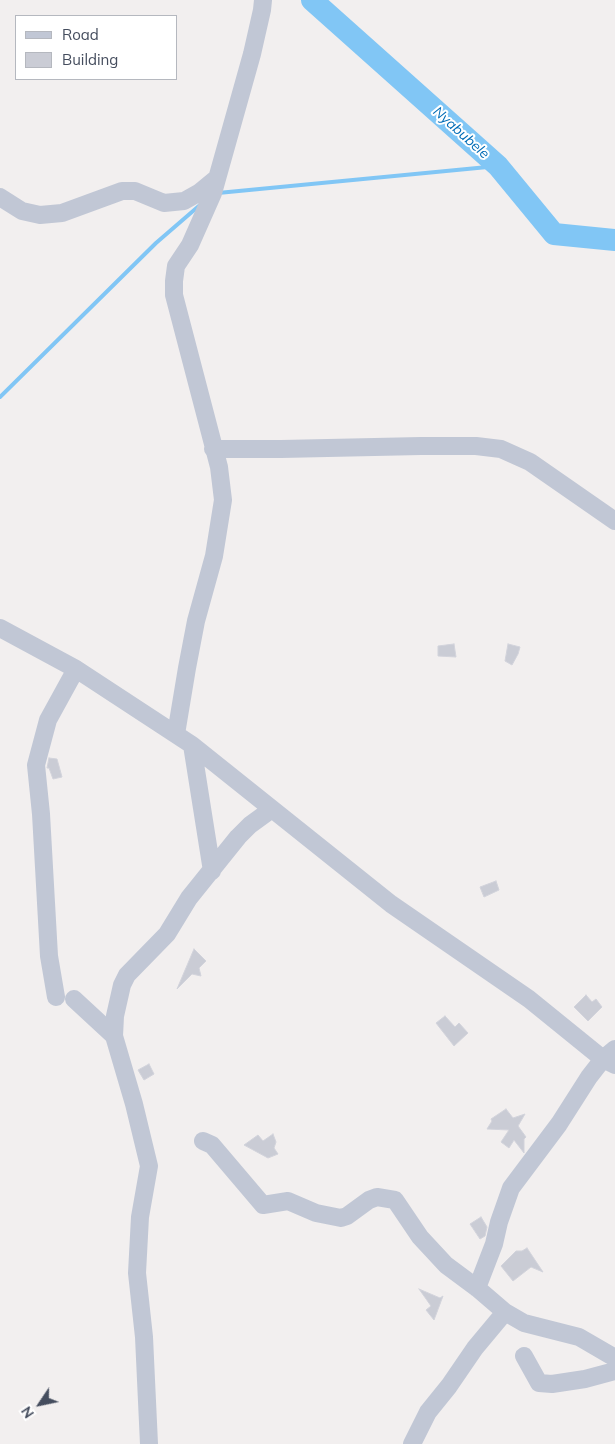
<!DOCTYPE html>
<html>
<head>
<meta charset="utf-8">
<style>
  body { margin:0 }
  #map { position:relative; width:615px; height:1444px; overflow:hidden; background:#f2efef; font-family:Mulish,sans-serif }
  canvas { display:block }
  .legend { position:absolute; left:15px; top:15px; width:162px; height:65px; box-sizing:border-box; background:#fff; border:1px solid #b5b8bf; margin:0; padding:6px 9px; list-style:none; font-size:15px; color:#454d5e }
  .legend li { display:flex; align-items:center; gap:10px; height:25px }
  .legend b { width:25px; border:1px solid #b5b8bf }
  .north { position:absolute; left:15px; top:1379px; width:50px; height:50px; -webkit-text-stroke:4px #fff; paint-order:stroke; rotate:236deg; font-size:14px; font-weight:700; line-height:20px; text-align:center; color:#454d5e }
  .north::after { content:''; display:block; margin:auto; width:18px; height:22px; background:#454d5e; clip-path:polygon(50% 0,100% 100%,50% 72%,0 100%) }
</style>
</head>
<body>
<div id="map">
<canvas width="615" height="1444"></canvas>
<ul class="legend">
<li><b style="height:6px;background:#c1c7d5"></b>Road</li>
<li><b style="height:14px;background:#caccd5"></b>Building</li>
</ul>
<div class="north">N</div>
</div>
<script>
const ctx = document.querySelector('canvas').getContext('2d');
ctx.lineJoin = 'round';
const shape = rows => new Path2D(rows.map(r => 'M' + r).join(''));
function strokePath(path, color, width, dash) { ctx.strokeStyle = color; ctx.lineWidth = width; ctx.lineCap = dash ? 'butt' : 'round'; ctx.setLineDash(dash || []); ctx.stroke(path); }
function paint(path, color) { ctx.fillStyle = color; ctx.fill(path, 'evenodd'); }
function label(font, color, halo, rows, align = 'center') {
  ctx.font = font + ' Mulish,sans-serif'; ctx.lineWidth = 4; ctx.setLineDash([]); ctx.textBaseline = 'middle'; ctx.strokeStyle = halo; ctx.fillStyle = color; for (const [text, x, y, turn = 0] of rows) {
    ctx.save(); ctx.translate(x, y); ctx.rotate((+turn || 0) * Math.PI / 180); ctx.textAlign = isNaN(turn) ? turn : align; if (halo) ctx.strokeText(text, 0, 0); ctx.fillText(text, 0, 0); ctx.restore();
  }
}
strokePath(shape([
  [218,193,498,166],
  [0,397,156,243,200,205]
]), '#81c6f5', 4);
strokePath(shape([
  [312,0,498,166,554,234,615,240]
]), '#81c6f5', 22);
const building = shape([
  [454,644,456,657,438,656,438,646,454,644],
  [508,644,520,647,518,654,512,665,505,661,508,644],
  [49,758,57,759,62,777,53,779,49,768,47,768,49,758],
  [496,881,499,890,484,897,480,887,496,881],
  [194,949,206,961,199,968,201,976,192,974,177,989,194,949],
  [586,995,592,1002,596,999,602,1007,588,1021,574,1007,586,995],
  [445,1016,455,1027,459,1023,468,1033,454,1046,436,1023,445,1016],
  [149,1064,154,1074,144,1080,138,1070,149,1064],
  [506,1109,513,1118,525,1114,518,1126,526,1137,524,1139,524,1153,514,1140,509,1148,501,1142,509,1130,487,1129,492,1121,491,1119,506,1109],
  [273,1134,276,1142,274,1148,278,1154,268,1158,244,1145,258,1135,263,1141,273,1134],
  [481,1217,487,1227,485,1236,480,1239,470,1224,481,1217],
  [527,1248,543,1272,531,1267,513,1281,501,1266,516,1251,522,1251,527,1248],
  [419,1289,440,1298,443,1296,434,1320,426,1310,431,1306,419,1289]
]);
paint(building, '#caccd5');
strokePath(building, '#d2d3db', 1);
strokePath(shape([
  [0,197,22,211,40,215,62,213,122,191,135,191,164,203,184,201,200,192,217,178],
  [213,449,281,449,421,446,476,446,501,449,530,462,615,521],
  [0,628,76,669,192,745,391,904,529,999,603,1059,615,1065],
  [176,734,187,668,196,621,214,556,223,500,219,467,174,295,174,281,176,266,190,245,213,193,252,54,262,10,263,0],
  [192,745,212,871],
  [56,997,49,956,41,814,36,765,48,720,76,669],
  [74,999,114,1036],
  [203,1141,212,1145,263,1205,288,1201,316,1213,341,1218,347,1216,369,1200,377,1197,395,1200,420,1237,446,1265,477,1288,505,1312,524,1323,579,1337,615,1358],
  [477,1288,494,1244,499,1222,511,1188,559,1124,589,1077,603,1059,615,1049],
  [524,1356,539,1383,552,1384,585,1379,615,1371],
  [149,1444,144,1337,137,1273,140,1217,149,1166,134,1104,114,1036,115,1016,122,985,127,975,167,934,189,898,238,837,250,825,272,809],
  [412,1444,428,1412,449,1386,475,1348,505,1312]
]), '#c1c7d5', 18);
label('italic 14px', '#006cb6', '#fff', [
  ["Nyabubele",461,133,42]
]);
</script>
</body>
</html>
